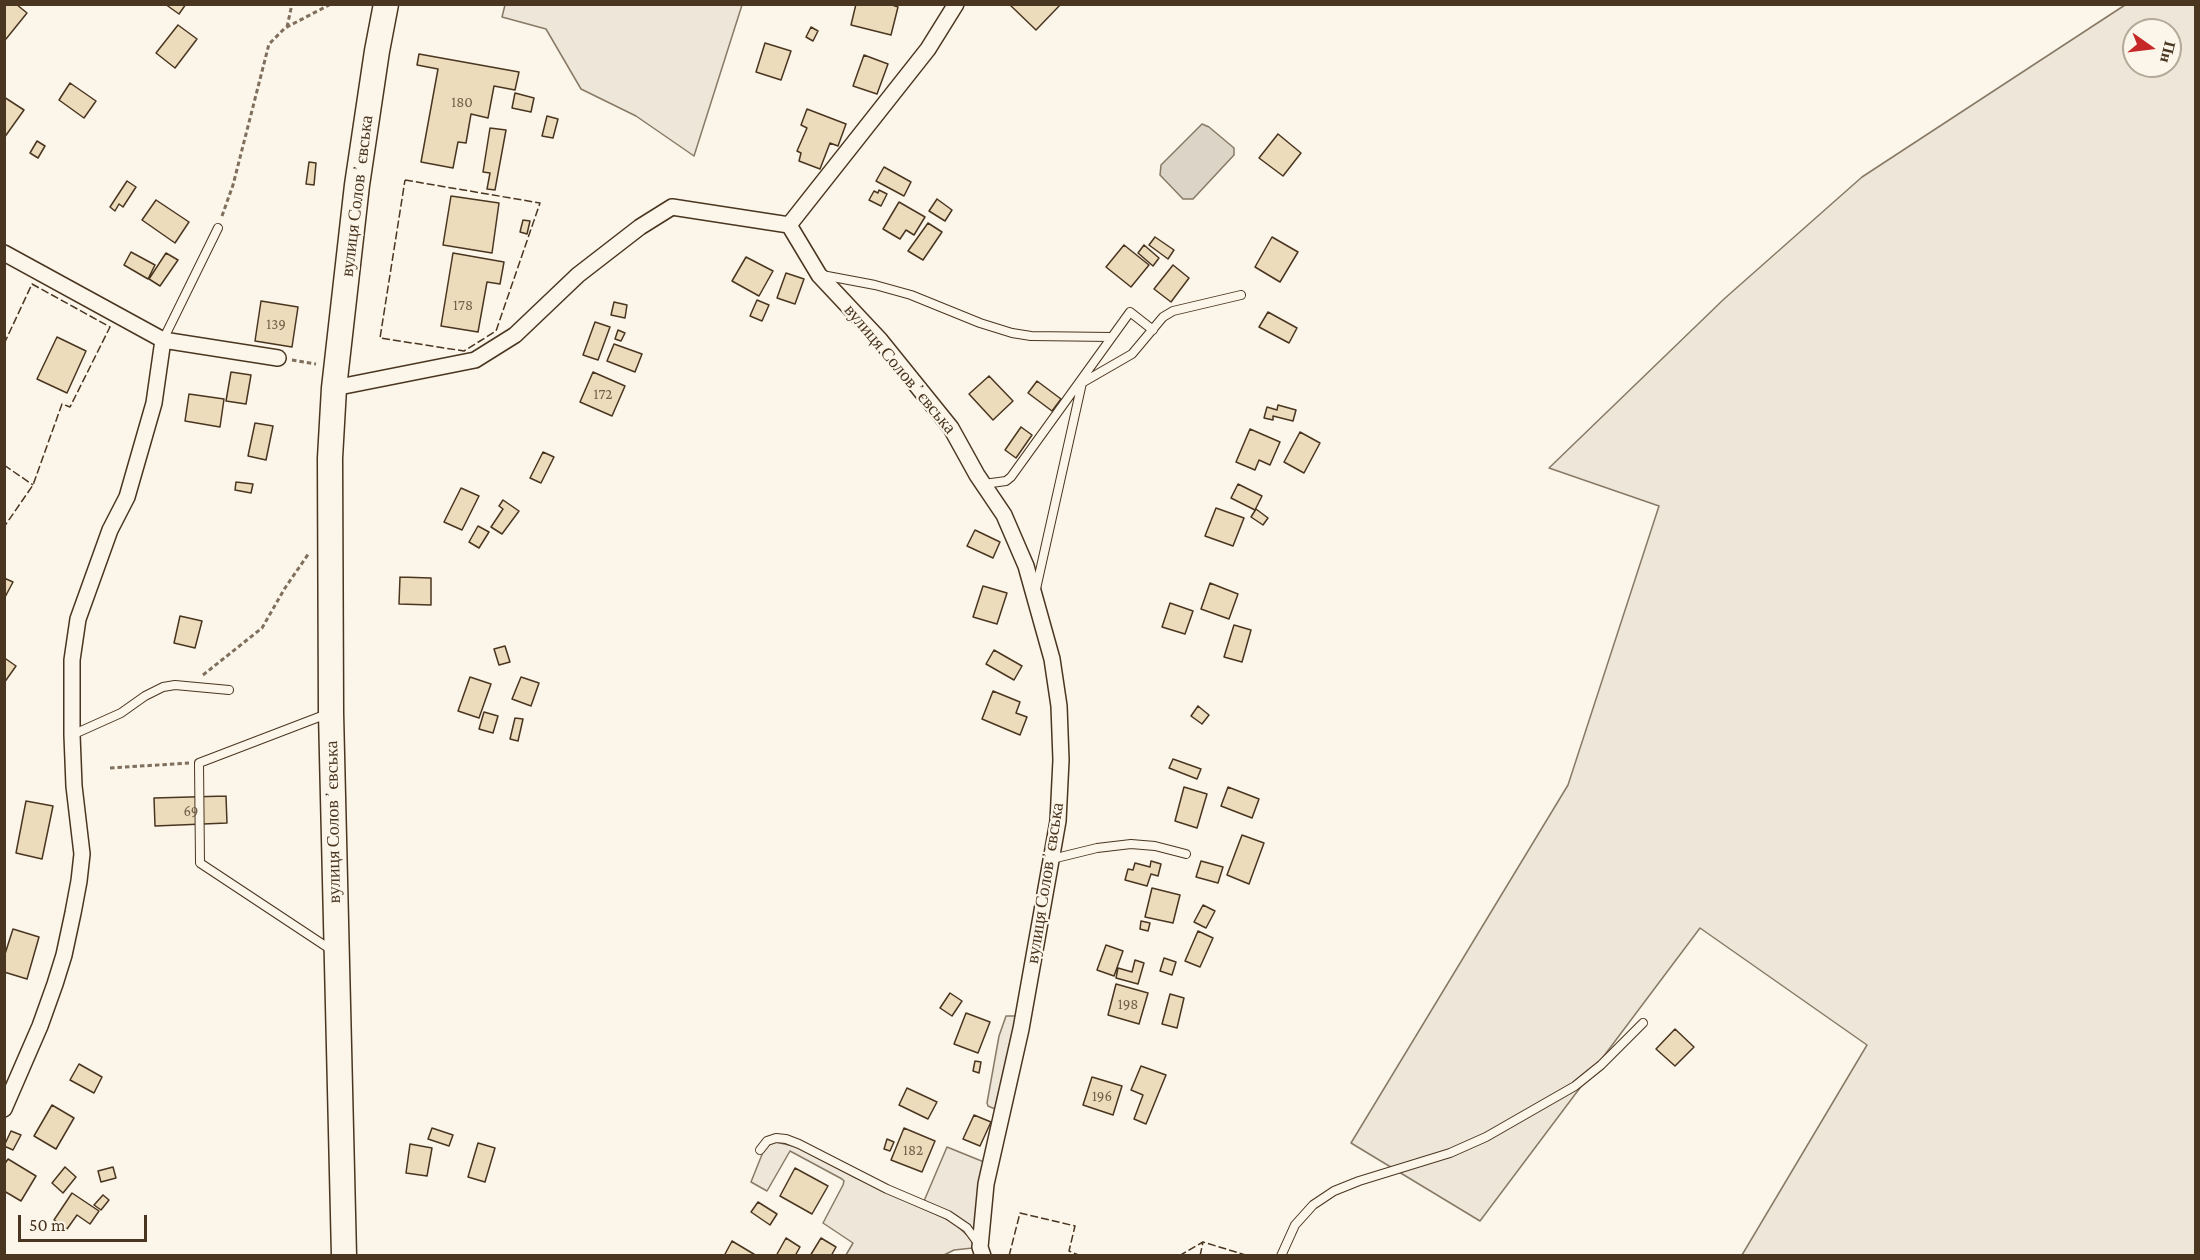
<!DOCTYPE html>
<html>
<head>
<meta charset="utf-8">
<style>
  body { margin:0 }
  #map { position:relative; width:2200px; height:1260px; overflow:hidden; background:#fbf6e9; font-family:"Crimson Pro",serif }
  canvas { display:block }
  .frame { position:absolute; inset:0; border:6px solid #4a3520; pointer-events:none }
  .north { position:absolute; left:2122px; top:18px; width:60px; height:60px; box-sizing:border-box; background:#fbf6e9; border:2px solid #b4a999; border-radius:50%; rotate:104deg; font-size:16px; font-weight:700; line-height:24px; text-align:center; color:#4a3520 }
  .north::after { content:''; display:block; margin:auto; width:21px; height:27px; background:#c62828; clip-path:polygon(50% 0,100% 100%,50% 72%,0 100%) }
  .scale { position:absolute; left:18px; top:1215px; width:129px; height:27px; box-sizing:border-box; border:3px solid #4a3520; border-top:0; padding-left:8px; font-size:18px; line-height:21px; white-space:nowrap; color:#4a3520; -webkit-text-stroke:4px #fbf6e9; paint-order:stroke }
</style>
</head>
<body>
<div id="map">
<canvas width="2200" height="1260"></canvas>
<div class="frame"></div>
<div class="north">Пн</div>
<div class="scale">50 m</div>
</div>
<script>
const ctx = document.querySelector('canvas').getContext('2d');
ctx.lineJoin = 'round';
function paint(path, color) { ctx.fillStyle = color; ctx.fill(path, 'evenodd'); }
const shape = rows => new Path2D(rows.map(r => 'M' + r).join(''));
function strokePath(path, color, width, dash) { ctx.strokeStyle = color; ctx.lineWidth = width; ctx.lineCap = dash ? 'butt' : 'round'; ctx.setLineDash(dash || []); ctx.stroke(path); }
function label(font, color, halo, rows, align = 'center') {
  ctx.font = font + ' "Crimson Pro",serif'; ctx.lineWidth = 4.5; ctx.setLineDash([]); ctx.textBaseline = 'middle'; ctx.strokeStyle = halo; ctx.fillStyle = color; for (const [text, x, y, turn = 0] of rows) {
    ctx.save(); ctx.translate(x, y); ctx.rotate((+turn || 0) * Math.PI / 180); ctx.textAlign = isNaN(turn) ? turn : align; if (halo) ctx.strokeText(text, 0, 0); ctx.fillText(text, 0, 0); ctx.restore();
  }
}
const green = shape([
  [505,5,742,5,694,156,636,116,581,89,546,29,502,17,505,5],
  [2125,5,2195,5,2195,1255,1742,1255,1867,1045,1700,928,1480,1221,1351,1143,1568,785,1659,506,1549,468,1724,299,1862,177,2125,5],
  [2134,30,2170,30,2170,66,2134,66,2134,30],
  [1006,1016,1016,1016,995,1109,988,1106,987,1103,999,1036,1006,1016],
  [776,1142,797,1147,856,1178,953,1222,968,1236,973,1243,973,1248,954,1250,944,1255,846,1255,853,1243,823,1223,843,1185,844,1181,842,1179,790,1151,767,1191,751,1182,763,1152,770,1144,776,1142],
  [947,1147,984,1162,974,1231,957,1216,924,1201,947,1147]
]);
paint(green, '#ede6d9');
strokePath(green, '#887966', 1.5);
const water = shape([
  [1202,124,1209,127,1234,148,1234,155,1193,199,1183,199,1160,175,1161,165,1202,124]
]);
paint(water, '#dcd4c6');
strokePath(water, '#887966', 1.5);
const building = shape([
  [4,4,16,4,27,13,6,39,4,37,4,4],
  [165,4,186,4,179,14,165,4],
  [856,4,889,4,898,7,891,35,851,25,856,4],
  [1009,4,1061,4,1036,30,1009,4],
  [178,25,197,39,175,68,156,53,178,25],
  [811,27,818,31,813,41,806,37,811,27],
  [765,43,791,51,781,80,756,72,765,43],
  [419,54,519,72,515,90,494,86,488,118,471,114,466,143,458,142,453,168,421,162,438,69,417,65,419,54],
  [864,55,888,64,877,94,853,86,864,55],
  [70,83,96,101,84,118,59,100,70,83],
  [515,93,534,98,531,112,512,108,515,93],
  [4,97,24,110,4,138,4,97],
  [807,109,846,124,838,146,830,143,820,169,799,161,801,153,797,151,807,128,801,125,807,109],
  [547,116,558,119,553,138,542,136,547,116],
  [490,128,506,130,495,190,487,189,490,173,483,172,490,128],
  [1278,134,1301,153,1283,176,1259,158,1278,134],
  [37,141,45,146,38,158,30,153,37,141],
  [309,162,316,163,314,185,306,184,309,162],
  [884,167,911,182,904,196,876,181,884,167],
  [127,181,136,187,123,207,119,204,115,211,110,207,127,181],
  [879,190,887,194,881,206,869,200,874,191,878,193,879,190],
  [451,196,499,203,492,253,443,245,451,196],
  [937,199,952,210,945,221,929,211,937,199],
  [156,200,189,222,175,243,142,220,156,200],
  [899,202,925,217,914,235,906,230,900,239,883,229,899,202],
  [523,220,530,221,527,234,520,232,523,220],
  [928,223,942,232,923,260,908,251,928,223],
  [1155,237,1174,250,1168,259,1149,245,1155,237],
  [1272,237,1298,252,1280,282,1255,267,1272,237],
  [1124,245,1149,265,1131,287,1106,267,1124,245],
  [1144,245,1159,258,1153,266,1138,253,1144,245],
  [131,252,155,265,148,279,124,265,131,252],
  [166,253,178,260,160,286,149,279,166,253],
  [453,253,504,262,500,284,487,282,478,332,441,326,453,253],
  [746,257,773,271,759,296,732,281,746,257],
  [1173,265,1189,278,1171,302,1154,289,1173,265],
  [786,273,804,279,795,304,777,298,786,273],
  [757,300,769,305,762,321,750,316,757,300],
  [261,301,298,307,292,347,255,341,261,301],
  [614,302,627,305,625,318,611,315,614,302],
  [1268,312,1297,328,1289,343,1259,327,1268,312],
  [595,322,610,327,598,360,583,355,595,322],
  [618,330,625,333,621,341,615,339,618,330],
  [57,337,86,351,67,393,37,379,57,337],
  [614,344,642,354,635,372,607,361,614,344],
  [231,372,251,375,246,404,226,401,231,372],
  [593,372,625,386,612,416,580,402,593,372],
  [989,376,1013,401,993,420,969,394,989,376],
  [1037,381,1061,399,1052,411,1028,393,1037,381],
  [189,394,224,399,220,427,185,421,189,394],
  [1278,405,1296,410,1293,421,1273,416,1273,420,1264,418,1267,407,1277,410,1278,405],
  [255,423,273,426,266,460,248,456,255,423],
  [1021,427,1032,435,1016,458,1005,450,1021,427],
  [1250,429,1280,442,1270,465,1259,460,1255,470,1236,462,1250,429],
  [1300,432,1320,443,1304,473,1284,462,1300,432],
  [543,452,554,457,541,483,530,478,543,452],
  [236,482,253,484,251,493,235,490,236,482],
  [1238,484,1262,496,1255,510,1231,498,1238,484],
  [461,488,479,496,462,530,444,522,461,488],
  [503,500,519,511,502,534,491,527,503,509,499,506,503,500],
  [1216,508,1244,518,1233,546,1205,536,1216,508],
  [1256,509,1268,518,1263,525,1251,517,1256,509],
  [478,526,489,532,479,548,469,542,478,526],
  [975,530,1000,542,993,558,967,546,975,530],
  [400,577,431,578,431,605,399,604,400,577],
  [4,578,13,582,4,599,4,578],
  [1210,583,1238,594,1229,619,1201,609,1210,583],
  [983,586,1007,593,997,624,973,617,983,586],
  [1170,603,1193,611,1185,634,1162,627,1170,603],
  [180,616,202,621,195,648,174,643,180,616],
  [1234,625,1251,630,1242,662,1224,657,1234,625],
  [505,646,510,662,499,665,494,649,505,646],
  [994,650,1022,666,1014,680,986,664,994,650],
  [6,659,16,666,4,683,4,661,6,659],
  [470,677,491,684,479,718,458,711,470,677],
  [521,677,539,683,531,706,512,699,521,677],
  [993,691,1020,702,1016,713,1027,717,1020,735,982,719,993,691],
  [1198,706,1209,715,1202,724,1191,716,1198,706],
  [484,712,498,716,493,733,479,729,484,712],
  [515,718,523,719,518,741,510,739,515,718],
  [1173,759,1201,769,1197,779,1169,768,1173,759],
  [1184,787,1207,794,1197,828,1175,821,1184,787],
  [1228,787,1259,799,1252,818,1221,806,1228,787],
  [226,796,227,823,155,826,154,798,226,796],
  [26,801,53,806,42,859,16,853,26,801],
  [1242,835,1264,843,1249,884,1227,875,1242,835],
  [1151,861,1161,864,1158,876,1151,874,1147,886,1125,880,1128,869,1133,870,1135,863,1150,867,1151,861],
  [1201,861,1223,867,1218,883,1196,877,1201,861],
  [1152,888,1180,895,1173,923,1145,917,1152,888],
  [1203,905,1215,911,1206,928,1194,922,1203,905],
  [1141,921,1150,923,1148,931,1140,929,1141,921],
  [13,929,39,937,27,979,4,972,4,957,13,929],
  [1198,931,1213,938,1200,967,1185,961,1198,931],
  [1106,945,1123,951,1114,976,1097,970,1106,945],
  [1164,958,1176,962,1172,975,1160,971,1164,958],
  [1135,960,1144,963,1138,984,1116,978,1118,968,1132,972,1135,960],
  [1116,984,1148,993,1139,1024,1108,1015,1116,984],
  [950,993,962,1001,952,1016,940,1008,950,993],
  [1170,994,1184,998,1177,1028,1162,1024,1170,994],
  [966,1013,990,1022,978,1053,954,1044,966,1013],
  [1675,1029,1694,1047,1675,1066,1656,1049,1675,1029],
  [975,1061,981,1062,979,1073,973,1071,975,1061],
  [79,1064,102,1077,94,1093,70,1080,79,1064],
  [1141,1066,1166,1075,1146,1124,1134,1119,1143,1095,1131,1090,1141,1066],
  [1092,1077,1122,1086,1113,1115,1083,1105,1092,1077],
  [907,1088,937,1102,928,1119,899,1105,907,1088],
  [52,1105,74,1118,56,1149,34,1136,52,1105],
  [974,1115,991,1122,980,1146,963,1139,974,1115],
  [432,1128,453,1135,449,1146,428,1139,432,1128],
  [904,1128,935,1141,922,1172,891,1160,904,1128],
  [11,1131,21,1135,13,1150,4,1146,11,1131],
  [887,1139,894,1142,890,1151,884,1149,887,1139],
  [478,1143,495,1148,485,1182,468,1177,478,1143],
  [410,1144,432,1148,427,1176,406,1173,410,1144],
  [8,1159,36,1176,21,1201,4,1191,4,1165,8,1159],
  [65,1167,76,1177,63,1193,52,1183,65,1167],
  [113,1167,116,1178,101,1182,98,1171,113,1167],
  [795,1168,828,1186,812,1214,780,1196,795,1168],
  [72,1193,99,1211,90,1224,77,1215,67,1229,54,1220,72,1193],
  [103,1195,109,1200,101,1210,94,1205,103,1195],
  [758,1202,777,1214,770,1225,751,1212,758,1202],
  [786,1238,800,1247,795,1256,776,1256,786,1238],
  [821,1238,836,1247,831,1256,810,1256,821,1238],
  [732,1241,757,1256,724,1256,732,1241]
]);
paint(building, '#ecdcbc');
strokePath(building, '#4a3520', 1.5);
const lane = shape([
  [822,275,875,285,911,295,980,323,1012,333,1031,336,1111,337],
  [163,340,218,228],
  [1080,384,1132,354,1163,317,1173,311,1241,295],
  [984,484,1006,481,1011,477,1130,312,1153,330],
  [1036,589,1082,383],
  [327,714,199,763,200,863,333,951],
  [72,735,121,713,145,696,163,687,175,685,229,690],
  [1052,859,1097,848,1131,844,1155,846,1186,854],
  [760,1150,767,1141,776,1138,786,1139,799,1144,887,1189,948,1215,967,1228,978,1243],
  [1281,1256,1295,1225,1313,1205,1334,1191,1359,1181,1450,1153,1486,1137,1575,1086,1601,1065,1643,1023]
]);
const street = shape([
  [789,225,819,275,880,340,951,428,977,475,1004,515,1026,566,1052,659,1059,706,1061,760,1058,821,1021,1029,986,1184,980,1247,983,1256],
  [4,253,163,340,278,358],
  [334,388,475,360,515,335,578,275,640,227,672,207,789,225,928,49,956,4],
  [4,1109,40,1026,55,984,64,955,73,913,79,881,82,854,74,786,72,735,72,660,78,619,110,530,127,497,154,403,163,340]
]);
const primary = shape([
  [344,1256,331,713,330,458,334,388,357,185,377,51,386,4]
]);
strokePath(lane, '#4a3520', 10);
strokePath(street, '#4a3520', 18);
strokePath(primary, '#4a3520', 27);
strokePath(shape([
  [287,27,292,4],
  [222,216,233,185,269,44,285,28,331,4],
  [292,360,316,364],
  [203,675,262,628,285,588,309,553],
  [110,768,189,763]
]), '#7f6f5c', 3, [4.5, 3]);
strokePath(lane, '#fbf6e9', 8);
strokePath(street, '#fbf6e9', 15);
strokePath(primary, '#fbf6e9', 24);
strokePath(shape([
  [405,180,540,203,496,331,464,351,380,338,405,180],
  [4,344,32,284,110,327,70,407,62,404,33,485,4,527],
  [4,465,33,485],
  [1009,1256,1020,1213,1075,1226,1069,1251,1081,1256],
  [1179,1256,1203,1242,1249,1256],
  [1200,1256,1203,1242]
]), '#4a3520', 1.5, [8, 3]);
label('15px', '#725f47', null, [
  ["180",462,102],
  ["178",463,305],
  ["139",276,324],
  ["172",603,394],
  ["69",191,811],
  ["198",1128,1004],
  ["196",1102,1096],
  ["182",913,1150]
]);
label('18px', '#4a3520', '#fbf6e9', [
  ["вулиця Соловʼєвська",357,196,-83],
  ["вулиця Соловʼєвська",900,369,50],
  ["вулиця Соловʼєвська",333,822,-91],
  ["вулиця Соловʼєвська",1045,883,-81]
]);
</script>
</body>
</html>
